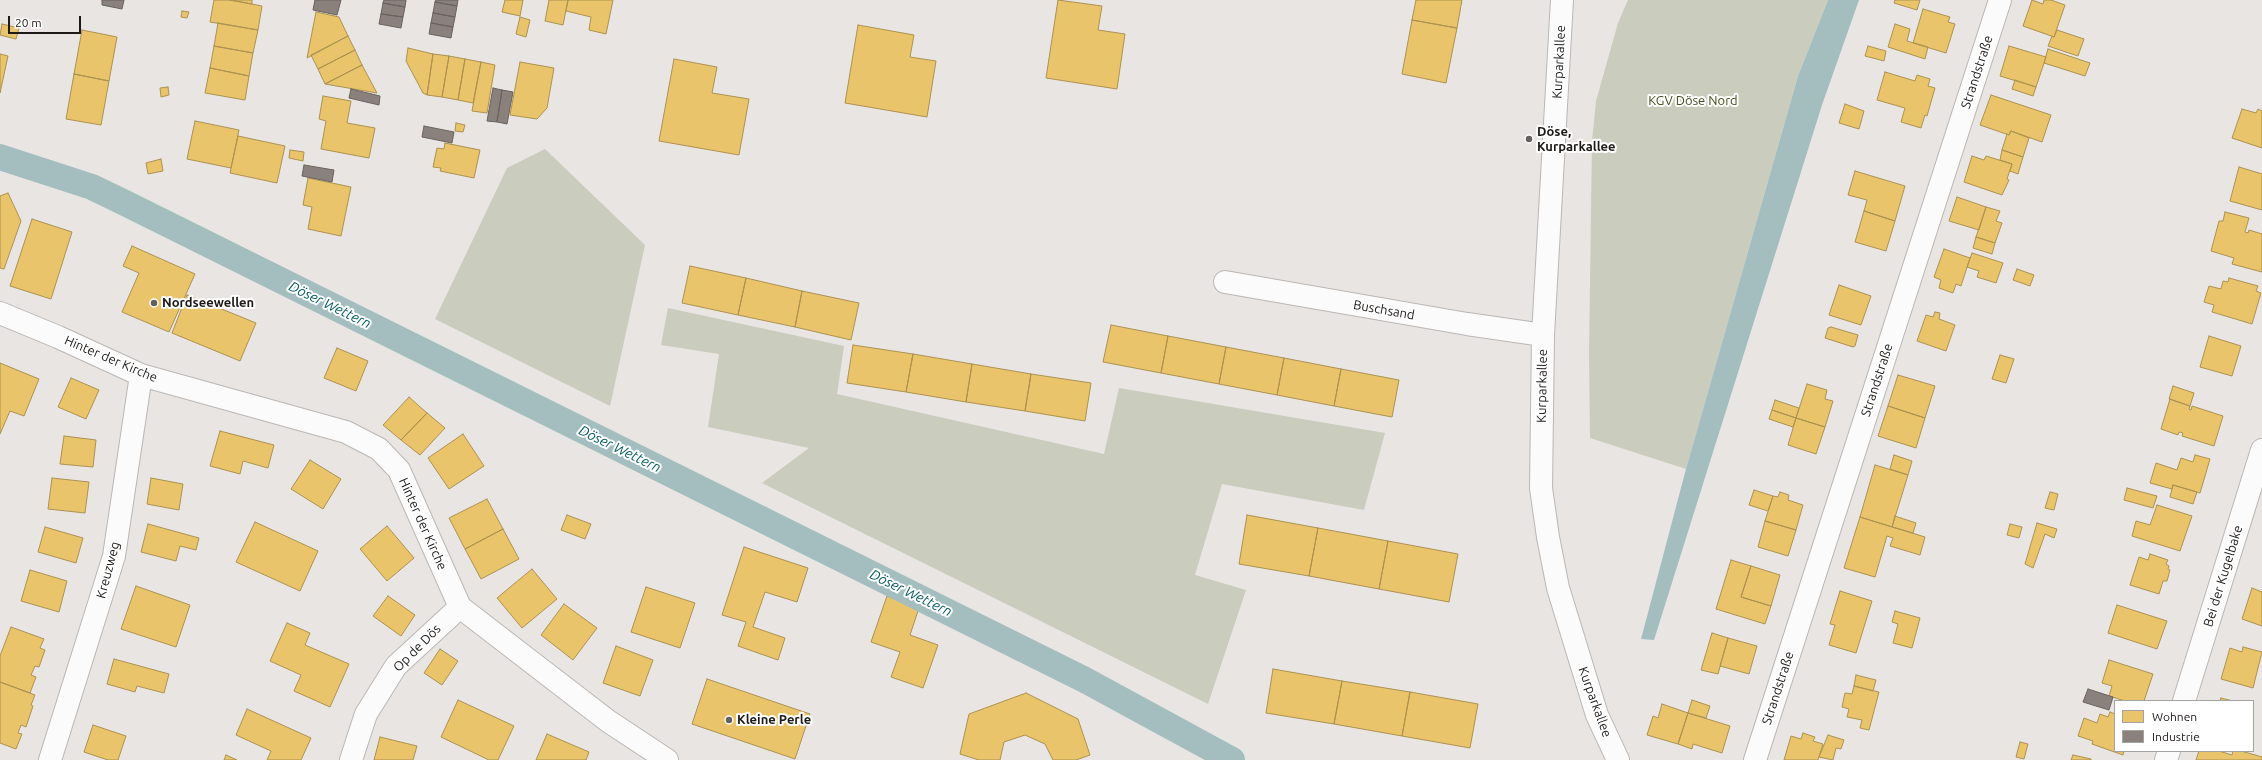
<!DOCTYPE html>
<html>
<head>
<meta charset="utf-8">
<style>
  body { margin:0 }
  #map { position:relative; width:2262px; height:760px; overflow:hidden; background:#e8e5e2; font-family:Ubuntu,sans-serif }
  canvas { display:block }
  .legend { position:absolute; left:2114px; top:700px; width:140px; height:52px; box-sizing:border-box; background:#fff; border:1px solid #a4a3a2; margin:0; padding:5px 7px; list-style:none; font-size:12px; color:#1c1917 }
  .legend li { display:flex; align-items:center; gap:8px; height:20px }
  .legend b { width:20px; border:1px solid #a4a3a2 }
  .scale { position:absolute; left:8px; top:16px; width:73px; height:18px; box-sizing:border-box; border:2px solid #1c1917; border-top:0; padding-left:5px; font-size:12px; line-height:14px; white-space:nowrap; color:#1c1917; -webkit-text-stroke:3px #fff; paint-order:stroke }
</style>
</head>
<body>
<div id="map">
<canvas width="2262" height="760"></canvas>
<ul class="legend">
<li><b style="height:11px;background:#e9c46a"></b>Wohnen</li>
<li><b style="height:11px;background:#8a817c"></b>Industrie</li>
</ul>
<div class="scale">20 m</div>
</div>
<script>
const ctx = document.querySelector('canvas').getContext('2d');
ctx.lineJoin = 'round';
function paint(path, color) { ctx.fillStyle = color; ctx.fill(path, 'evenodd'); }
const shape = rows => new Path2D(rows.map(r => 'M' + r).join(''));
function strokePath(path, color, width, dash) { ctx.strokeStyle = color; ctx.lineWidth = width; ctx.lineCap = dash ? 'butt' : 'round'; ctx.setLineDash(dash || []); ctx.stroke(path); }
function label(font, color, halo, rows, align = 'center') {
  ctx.font = font + ' Ubuntu,sans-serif'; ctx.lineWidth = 4; ctx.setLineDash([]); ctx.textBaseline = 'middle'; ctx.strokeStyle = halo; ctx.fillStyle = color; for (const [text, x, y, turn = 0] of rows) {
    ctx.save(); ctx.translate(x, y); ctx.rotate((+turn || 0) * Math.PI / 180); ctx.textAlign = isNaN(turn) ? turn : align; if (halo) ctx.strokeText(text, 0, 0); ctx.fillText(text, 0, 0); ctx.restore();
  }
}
paint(shape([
  [1628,0,1828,0,1798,76,1686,469,1590,438,1589,355,1592,142,1596,101,1618,23],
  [545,149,645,245,610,406,435,319,507,168],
  [668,308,844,346,837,394,1104,454,1119,388,1385,433,1364,510,1222,484,1195,575,1246,590,1208,704,762,483,809,448,708,427,719,354,661,345]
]), '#caccbe');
paint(shape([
  [1828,0,1859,0,1822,105,1654,640,1641,639,1686,469,1798,76]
]), '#a4bec0');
const homes = shape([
  [214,0,230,0,262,6,258,30,210,22,214,0],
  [230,0,252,0,252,4,230,0],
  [505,0,523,0,520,16,502,12,505,0],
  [549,0,568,0,563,25,545,21,549,0],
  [568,0,613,0,606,34,589,30,591,17,566,11,568,0],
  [1058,0,1102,6,1098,30,1125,34,1117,89,1046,78,1058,0],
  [1416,0,1462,0,1457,28,1412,20,1416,0],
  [1895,0,1920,0,1917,10,1894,3,1895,0],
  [2032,0,2043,4,2044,0,2051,0,2065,5,2054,37,2023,26,2032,0],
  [1923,9,1950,17,1948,22,1955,24,1946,53,1913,43,1923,9],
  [182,11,189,12,187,18,181,17,182,11],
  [316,12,339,17,348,36,307,58,316,12],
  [520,17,530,20,526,37,516,34,520,17],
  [1412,20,1457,28,1446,83,1402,74,1412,20],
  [218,23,258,30,253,53,214,46,218,23],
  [2,24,19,28,16,39,0,35,2,24],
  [1895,24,1910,29,1907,41,1928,47,1925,59,1888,47,1895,24],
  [858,25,914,35,910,57,936,61,927,117,845,103,858,25],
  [82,30,117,37,109,81,74,74,82,30],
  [2057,30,2084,39,2078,56,2048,46,2052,36,2054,37,2057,30],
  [348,36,355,50,318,69,311,55,348,36],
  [214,46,253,53,249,76,210,68,214,46],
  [1868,46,1886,51,1884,61,1865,56,1868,46],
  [2009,46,2046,57,2036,87,2000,76,2009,46],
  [408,48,433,54,427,95,423,93,406,61,408,48],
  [2048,49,2090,63,2085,76,2044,63,2048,49],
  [355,50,362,65,325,84,318,69,355,50],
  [0,54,8,56,0,93,0,54],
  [433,54,449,56,442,97,427,95,433,54],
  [449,56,465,59,458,100,442,97,449,56],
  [465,59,481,62,473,103,458,100,465,59],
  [674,59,717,67,712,93,749,99,739,155,659,141,674,59],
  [481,62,495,65,487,113,472,111,481,62],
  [520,62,554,68,547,108,537,119,510,115,520,62],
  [362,65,377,93,325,84,362,65],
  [210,68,249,76,245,100,205,93,210,68],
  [1885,72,1915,81,1917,75,1930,79,1928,86,1935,88,1927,116,1925,115,1921,128,1901,122,1905,108,1877,100,1885,72],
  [74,74,109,81,101,125,66,119,74,74],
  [2015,80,2036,87,2033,96,2012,89,2015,80],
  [168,87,169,95,161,97,160,88,168,87],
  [1991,95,2051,115,2042,142,2011,131,2009,135,1980,125,1991,95],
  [323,96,351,101,347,123,375,128,369,158,321,149,326,121,319,119,323,96],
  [1845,104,1864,111,1859,129,1839,123,1845,104],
  [2242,109,2256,113,2258,109,2262,111,2262,148,2232,138,2242,109],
  [195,121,239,130,231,168,187,159,195,121],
  [456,123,465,125,463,132,455,131,456,123],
  [2011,131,2029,138,2023,157,2002,150,2007,134,2009,135,2011,131],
  [238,136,285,146,277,183,230,173,238,136],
  [445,143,480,150,474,178,440,171,441,168,433,167,437,148,444,149,445,143],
  [290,150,304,152,303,161,289,158,290,150],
  [2002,150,2023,157,2018,174,2010,171,2012,164,2000,160,2002,150],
  [1972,156,1984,160,1986,156,2012,164,2007,179,2009,180,2002,195,1964,182,1972,156],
  [161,159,163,171,148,174,146,163,161,159],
  [2239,167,2262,174,2262,210,2230,201,2239,167],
  [1855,171,1905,186,1895,221,1864,211,1867,200,1848,195,1855,171],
  [308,178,351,187,341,236,308,229,312,207,303,205,308,178],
  [8,193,21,221,4,269,0,268,0,196,8,193],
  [1957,197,1986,207,1979,230,1949,221,1957,197],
  [1986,207,2000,211,1996,221,2002,223,1995,243,1976,237,1986,207],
  [1864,211,1895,221,1886,251,1855,242,1864,211],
  [2225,212,2249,218,2245,232,2248,233,2249,230,2262,234,2262,272,2232,264,2234,258,2211,251,2219,221,2223,221,2225,212],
  [32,219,72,232,51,299,10,286,32,219],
  [1976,237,1995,243,1992,254,1973,248,1976,237],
  [132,246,195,274,169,332,122,312,139,273,123,266,132,246],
  [1944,249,1970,258,1961,286,1956,284,1953,293,1939,288,1941,280,1934,277,1944,249],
  [1972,253,2003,263,1996,283,1977,277,1979,271,1967,267,1972,253],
  [690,266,746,278,738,315,682,303,690,266],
  [2017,269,2034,275,2030,286,2013,280,2017,269],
  [746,278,802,291,795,327,738,315,746,278],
  [2229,278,2258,286,2256,291,2261,293,2252,324,2212,312,2214,305,2204,302,2209,286,2221,289,2223,281,2228,282,2229,278],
  [1839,285,1871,296,1861,325,1829,315,1839,285],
  [802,291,859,303,851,340,795,327,802,291],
  [187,295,256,323,240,361,172,333,187,295],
  [1935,312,1940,313,1939,319,1955,325,1946,351,1917,341,1926,315,1933,317,1935,312],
  [1111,325,1168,336,1161,373,1103,362,1111,325],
  [1831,327,1858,335,1855,346,1853,347,1825,338,1828,328,1831,327],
  [1168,336,1226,347,1219,384,1161,373,1168,336],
  [2209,336,2241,346,2232,376,2200,367,2209,336],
  [853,345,913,354,906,392,847,383,853,345],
  [1226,347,1284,358,1277,395,1219,384,1226,347],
  [337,348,368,361,356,391,324,378,337,348],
  [913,354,972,364,966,402,906,392,913,354],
  [2000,355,2014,359,2006,383,1992,379,2000,355],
  [1284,358,1341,369,1334,406,1277,395,1284,358],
  [0,363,39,379,24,416,10,411,0,434,0,363],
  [972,364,1031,374,1025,411,966,402,972,364],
  [1341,369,1399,380,1392,417,1334,406,1341,369],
  [1031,374,1091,383,1085,421,1025,411,1031,374],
  [1898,375,1935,386,1925,418,1888,406,1898,375],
  [71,378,99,390,86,419,58,407,71,378],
  [1807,384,1827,390,1825,399,1833,401,1825,427,1796,418,1807,384],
  [2173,386,2194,393,2190,406,2169,399,2173,386],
  [409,397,427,413,401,440,383,425,409,397],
  [2170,399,2190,406,2189,409,2191,410,2192,406,2223,416,2214,446,2182,436,2183,433,2179,432,2178,435,2161,429,2170,399],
  [1775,400,1799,408,1796,418,1772,410,1775,400],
  [1888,406,1925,418,1916,448,1878,436,1888,406],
  [1772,410,1796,418,1793,427,1769,419,1772,410],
  [427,413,445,428,420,455,401,440,427,413],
  [1796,418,1825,427,1816,454,1788,445,1796,418],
  [220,431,274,445,268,468,243,461,240,474,210,466,220,431],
  [463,434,484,466,449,489,428,458,463,434],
  [64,436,96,440,93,467,60,464,64,436],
  [1894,455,1912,461,1908,475,1890,469,1894,455],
  [2195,455,2210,459,2200,493,2173,485,2172,489,2150,483,2156,463,2177,470,2181,458,2193,462,2195,455],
  [310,460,341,479,323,509,291,489,310,460],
  [1875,465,1908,475,1892,527,1860,517,1875,465],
  [52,478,89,482,85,513,48,509,52,478],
  [151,478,183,484,179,510,147,504,151,478],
  [2173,485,2197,492,2193,504,2170,497,2173,485],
  [2127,488,2157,496,2153,508,2124,500,2127,488],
  [1754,490,1773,496,1768,511,1749,505,1754,490],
  [1780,492,1789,495,1788,500,1803,505,1796,530,1765,521,1773,496,1778,497,1780,492],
  [2050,492,2058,494,2054,510,2045,508,2050,492],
  [487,499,503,529,465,549,449,518,487,499],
  [2157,505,2192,516,2180,551,2132,536,2136,521,2150,525,2157,505],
  [567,515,591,524,585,539,561,530,567,515],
  [1247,515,1318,528,1309,576,1239,564,1247,515],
  [1895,516,1916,523,1913,533,1892,527,1895,516],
  [1860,517,1925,537,1920,555,1890,546,1893,538,1887,536,1875,577,1844,568,1860,517],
  [1765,521,1796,530,1788,556,1758,547,1765,521],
  [255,522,318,551,300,591,236,562,255,522],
  [2037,523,2057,529,2054,538,2045,534,2033,568,2025,564,2037,523],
  [148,524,199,538,196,550,180,546,176,561,141,552,148,524],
  [2010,524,2022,527,2019,538,2007,535,2010,524],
  [387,526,414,558,387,581,360,549,387,526],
  [45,527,83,538,76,563,38,552,45,527],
  [1318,528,1388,541,1379,589,1309,576,1318,528],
  [503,529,519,559,481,579,465,549,503,529],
  [1388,541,1458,554,1449,602,1379,589,1388,541],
  [744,547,808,568,797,602,765,592,753,627,785,638,778,660,738,646,746,622,722,615,744,547],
  [2150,554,2168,560,2166,564,2169,566,2168,569,2170,570,2167,581,2163,581,2159,594,2130,585,2139,557,2148,560,2150,554],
  [1731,560,1751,566,1741,597,1771,606,1765,624,1716,609,1731,560],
  [1751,566,1780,575,1771,606,1741,597,1751,566],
  [532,569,557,599,522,628,497,598,532,569],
  [30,570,67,581,59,612,21,601,30,570],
  [136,586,190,605,176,647,121,629,136,586],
  [646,587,695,603,680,648,631,632,646,587],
  [2252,588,2262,592,2262,626,2242,619,2252,588],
  [1840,591,1872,601,1856,653,1829,645,1835,625,1830,624,1840,591],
  [388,596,415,615,401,636,373,616,388,596],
  [887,596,919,608,910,635,938,645,923,688,891,677,900,652,871,642,887,596],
  [564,604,597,628,573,660,541,635,564,604],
  [2117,605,2167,621,2157,649,2108,633,2117,605],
  [1895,611,1920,618,1912,648,1893,643,1898,624,1892,622,1895,611],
  [287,623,310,633,305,645,349,664,330,707,294,691,301,675,270,661,287,623],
  [11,627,44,639,40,648,45,650,39,667,35,666,31,675,36,677,30,693,0,682,0,656,11,627],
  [1712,633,1728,638,1718,674,1701,670,1712,633],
  [1728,638,1757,646,1749,674,1720,666,1728,638],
  [616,646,653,660,640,696,603,683,616,646],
  [2243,647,2262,652,2253,688,2221,679,2230,648,2242,652,2243,647],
  [440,649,458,661,442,685,424,673,440,649],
  [114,659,169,674,164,693,137,686,135,692,107,684,114,659],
  [2109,660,2153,674,2144,701,2125,701,2109,696,2112,686,2102,683,2109,660],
  [1273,669,1342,681,1334,724,1266,713,1273,669],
  [1856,675,1876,680,1873,691,1854,686,1856,675],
  [707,679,810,714,795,759,692,724,707,679],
  [1342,681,1410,692,1402,736,1334,724,1342,681],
  [0,682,35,695,31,705,33,706,26,727,21,725,18,733,22,734,16,749,0,743,0,682],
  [1854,686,1879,692,1869,730,1860,728,1862,720,1847,717,1849,709,1842,707,1845,693,1852,694,1854,686],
  [1410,692,1478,704,1470,748,1402,736,1410,692],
  [1026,693,1078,719,1090,755,1076,760,1053,760,1045,744,1025,735,1004,742,1000,760,979,760,960,754,969,714,1026,693],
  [2221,698,2233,701,2220,701,2221,698],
  [458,700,514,726,498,760,489,760,441,737,458,700],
  [1692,700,1710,706,1706,718,1688,713,1692,700],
  [1662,704,1688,713,1678,744,1647,735,1653,716,1658,718,1662,704],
  [247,709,311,738,301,760,267,760,271,751,236,735,247,709],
  [2110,712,2115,714,2115,751,2124,751,2123,755,2092,744,2093,741,2078,736,2084,718,2097,723,2100,714,2108,717,2110,712],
  [1688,713,1730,726,1722,753,1693,744,1692,749,1678,744,1688,713],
  [93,725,126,736,118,760,108,760,84,752,93,725],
  [1803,733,1815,737,1813,741,1823,744,1818,760,1784,760,1791,736,1801,739,1803,733],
  [547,734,589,752,586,760,536,760,547,734],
  [1828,735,1844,740,1841,749,1836,748,1833,760,1819,757,1828,735],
  [380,737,417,746,413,760,374,760,380,737],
  [2020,742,2028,744,2024,759,2016,757,2020,742],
  [2199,751,2219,751,2232,755,2233,751,2241,751,2262,757,2262,760,2196,760,2199,751],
  [226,755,237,760,224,760,226,755],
  [2073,755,2091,759,2091,760,2071,760,2073,755]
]);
paint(homes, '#e9c46a');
strokePath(homes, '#ac9151', 1);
const industry = shape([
  [102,0,124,0,122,9,102,5,102,0],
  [315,0,341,0,337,15,313,10,315,0],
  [384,0,406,0,405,7,383,3,384,0],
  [436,0,458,0,457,6,435,2,436,0],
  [435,2,457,6,455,17,433,13,435,2],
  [383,3,405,7,403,17,381,14,383,3],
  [433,13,455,17,453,27,431,23,433,13],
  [381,14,403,17,401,28,379,24,381,14],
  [431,23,453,27,451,38,429,34,431,23],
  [493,88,502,90,497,122,487,121,493,88],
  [351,89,380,96,379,105,349,98,351,89],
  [502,90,513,92,507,124,497,122,502,90],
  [424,126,454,132,452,143,422,137,424,126],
  [304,165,334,170,332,182,302,176,304,165],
  [2088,689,2113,697,2109,710,2083,702,2088,689]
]);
paint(industry, '#8a817c');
strokePath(industry, '#69625e', 1);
strokePath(shape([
  [0,157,92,187,123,202,1085,680,1232,760]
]), '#a4bec0', 26);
const minor = shape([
  [1562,0,1543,335,1541,488,1548,537,1558,588,1597,715,1618,760],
  [1225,282,1467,324,1543,335],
  [0,313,58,337,141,375,346,432,379,449,399,470,460,607,608,721,667,760],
  [2184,701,2262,450],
  [50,760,114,556,141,375],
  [351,760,366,714,396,666,460,607],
  [1755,760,2000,0],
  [2166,760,2169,751]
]);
strokePath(minor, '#bab7b5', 24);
strokePath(minor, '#fcfbfb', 22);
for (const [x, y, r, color] of [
  [1529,139,4,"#63605e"],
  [154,303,4,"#63605e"],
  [729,720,4,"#63605e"]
]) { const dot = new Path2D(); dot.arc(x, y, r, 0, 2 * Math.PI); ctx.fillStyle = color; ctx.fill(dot); strokePath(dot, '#fff', 1.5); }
label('13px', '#1c1917', '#fff', [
  ["Kurparkallee",1559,62,-87],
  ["Strandstraße",1977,72,-72],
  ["Buschsand",1384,310,10],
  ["Hinter der Kirche",111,359,23],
  ["Strandstraße",1877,380,-72],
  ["Kurparkallee",1542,386,-89],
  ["Hinter der Kirche",423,524,66],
  ["Kreuzweg",108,570,-75],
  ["Bei der Kugelbake",2223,576,-73],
  ["Op de Dös",417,648,-45],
  ["Strandstraße",1778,688,-72],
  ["Kurparkallee",1595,702,70]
]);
label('13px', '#444e1c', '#fff', [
  ["KGV Döse Nord",1693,101]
]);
label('bold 13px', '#1c1917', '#fff', [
  ["Döse,",1537,132],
  ["Kurparkallee",1537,147],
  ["Nordseewellen",162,303],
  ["Kleine Perle",737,720]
], 'left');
label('italic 14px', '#055d63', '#fff', [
  ["Döser Wettern",330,305,26],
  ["Döser Wettern",620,449,26],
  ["Döser Wettern",911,593,26]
]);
</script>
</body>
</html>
